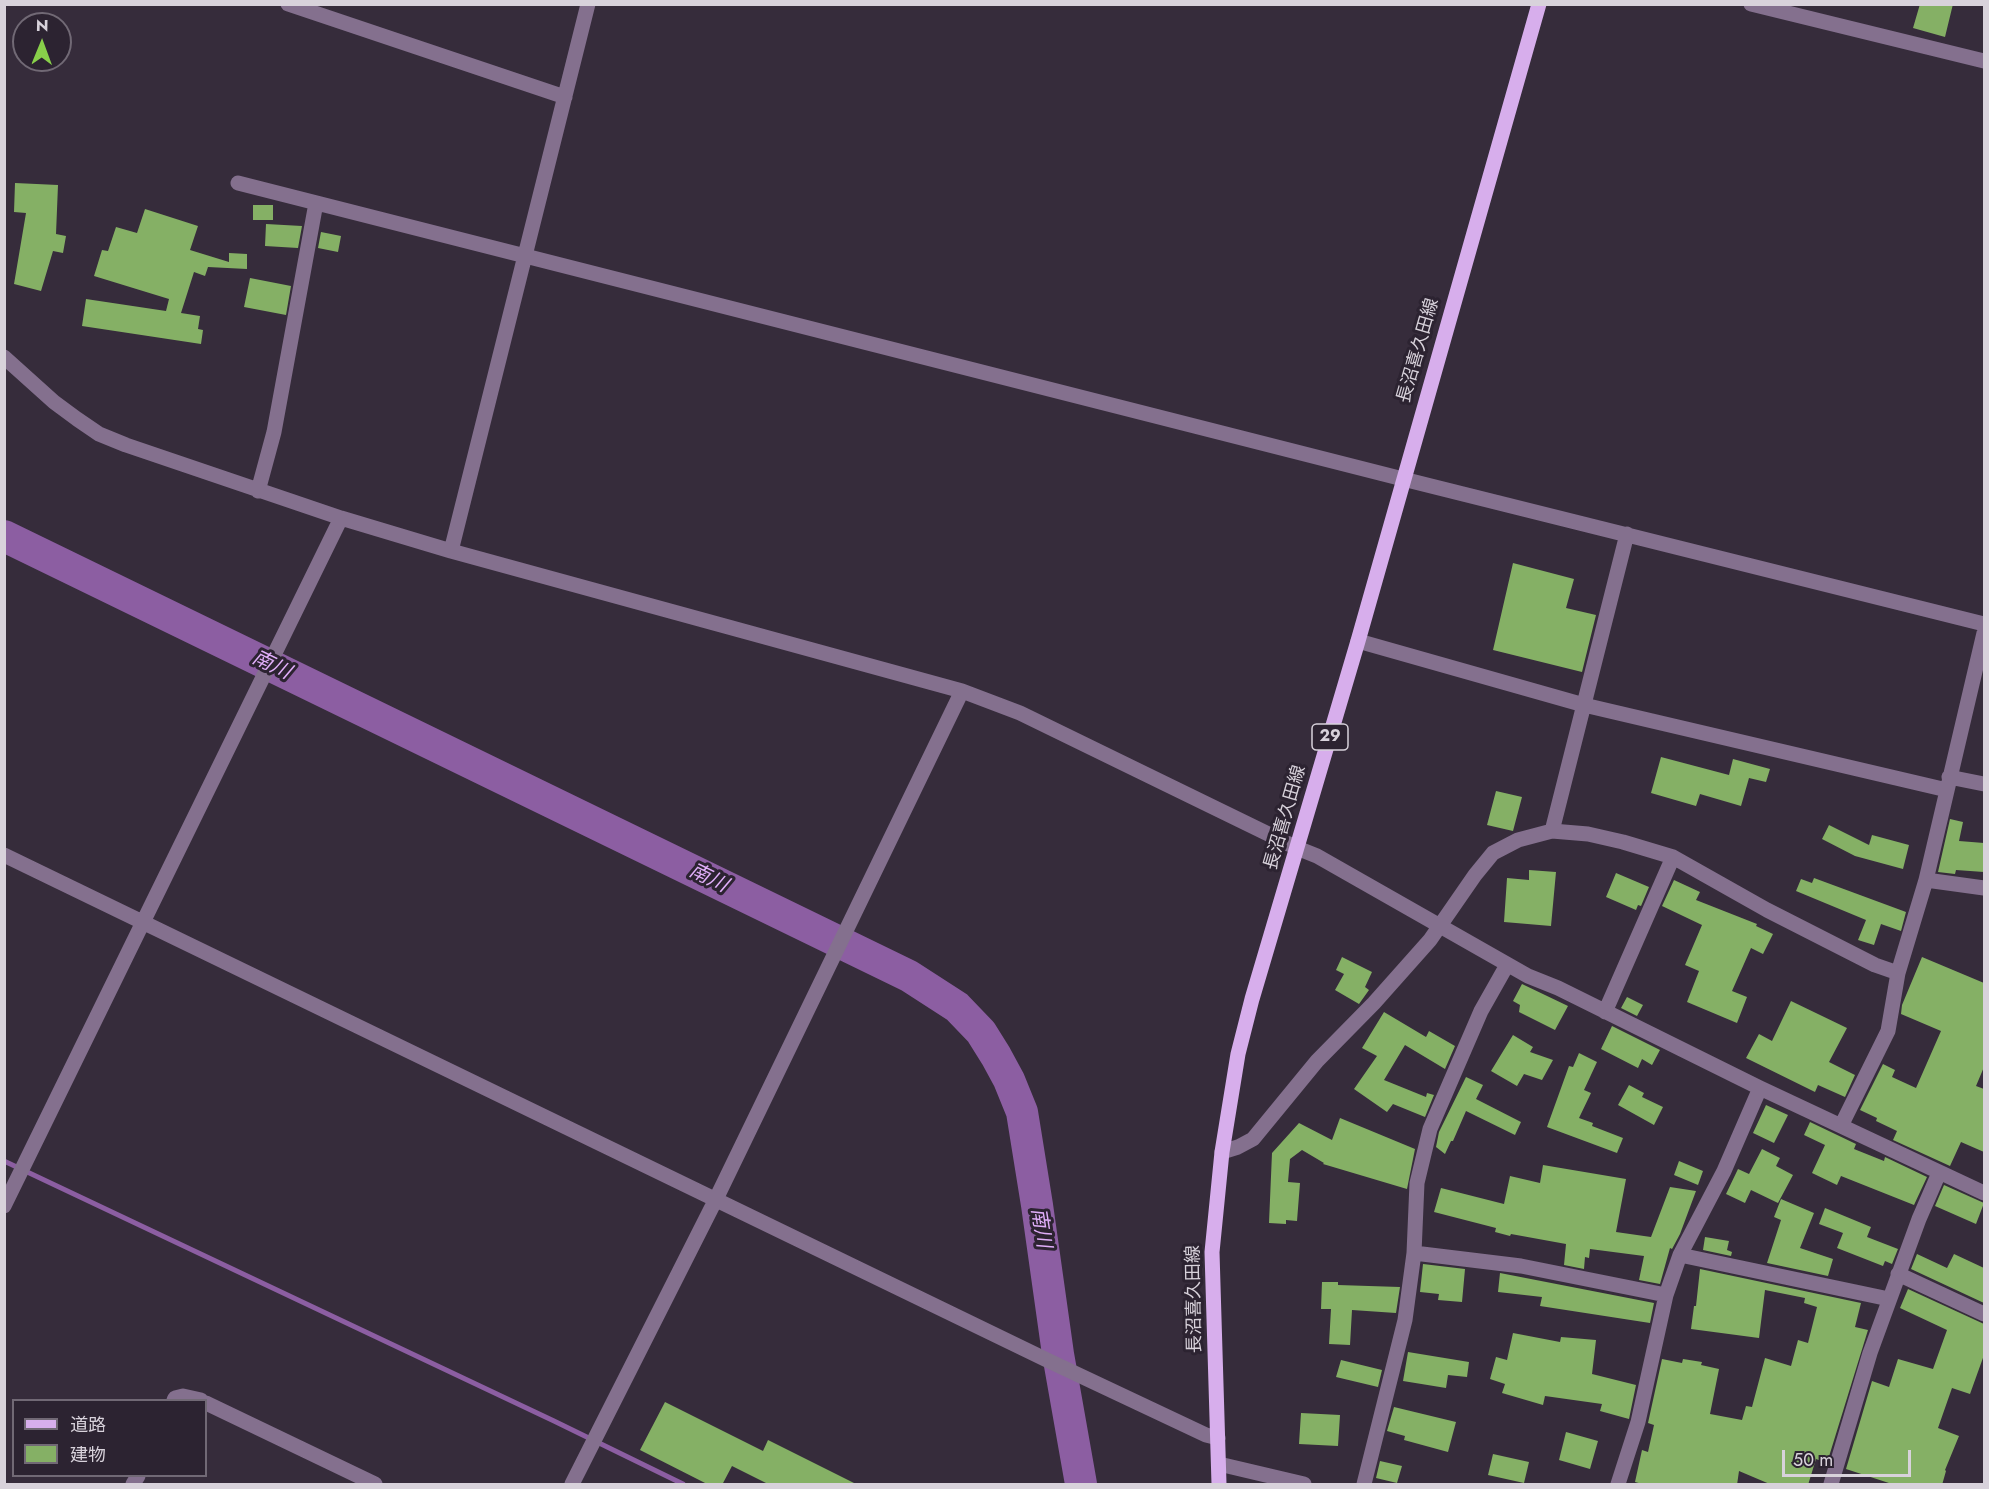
<!DOCTYPE html>
<html>
<head>
<meta charset="utf-8">
<style>
  body { margin:0 }
  #map { position:relative; width:1989px; height:1489px; overflow:hidden; background:#362c3b; font-family:Jost,"Noto Sans JP",sans-serif }
  canvas { display:block }
  .frame { position:absolute; inset:0; border:6px solid #d8d2db; pointer-events:none }
  .legend { position:absolute; left:12px; top:1399px; width:195px; height:78px; box-sizing:border-box; background:#2c2331; border:2px solid #716975; margin:0; padding:8px 10px; list-style:none; font-size:18px; color:#d8d2db }
  .legend li { display:flex; align-items:center; gap:12px; height:30px }
  .legend b { width:30px; border:2px solid #716975 }
  .north { position:absolute; left:12px; top:12px; width:60px; height:60px; box-sizing:border-box; background:#2c2331; border:2px solid #716975; border-radius:50%; rotate:1deg; font-size:16px; font-weight:700; line-height:24px; text-align:center; color:#d8d2db }
  .north::after { content:''; display:block; margin:auto; width:21px; height:27px; background:#88cf4a; clip-path:polygon(50% 0,100% 100%,50% 72%,0 100%) }
  .scale { position:absolute; left:1782px; top:1450px; width:129px; height:27px; box-sizing:border-box; border:3px solid #d8d2db; border-top:0; padding-left:8px; font-size:18px; line-height:21px; white-space:nowrap; color:#d8d2db; -webkit-text-stroke:4px #2c2331; paint-order:stroke }
</style>
</head>
<body>
<div id="map">
<canvas width="1989" height="1489"></canvas>
<div class="frame"></div>
<ul class="legend">
<li><b style="height:8px;background:#d7aeec"></b>道路</li>
<li><b style="height:16px;background:#85b065"></b>建物</li>
</ul>
<div class="north">N</div>
<div class="scale">50 m</div>
</div>
<script>
const ctx = document.querySelector('canvas').getContext('2d');
ctx.lineJoin = 'round';
const shape = rows => new Path2D(rows.map(r => 'M' + r).join(''));
function strokePath(path, color, width, dash) { ctx.strokeStyle = color; ctx.lineWidth = width; ctx.lineCap = dash ? 'butt' : 'round'; ctx.setLineDash(dash || []); ctx.stroke(path); }
function paint(path, color) { ctx.fillStyle = color; ctx.fill(path, 'evenodd'); }
function label(font, color, halo, rows, align = 'center') {
  ctx.font = font + ' Jost,"Noto Sans JP",sans-serif'; ctx.lineWidth = 6; ctx.setLineDash([]); ctx.textBaseline = 'middle'; ctx.strokeStyle = halo; ctx.fillStyle = color; for (const [text, x, y, turn = 0] of rows) {
    ctx.save(); ctx.translate(x, y); ctx.rotate((+turn || 0) * Math.PI / 180); ctx.textAlign = isNaN(turn) ? turn : align; if (halo) ctx.strokeText(text, 0, 0); ctx.fillText(text, 0, 0); ctx.restore();
  }
}
strokePath(shape([
  [4,1161,554,1421,683,1484]
]), '#8c5ea2', 5);
strokePath(shape([
  [4,536,909,976,957,1007,981,1032,996,1056,1009,1080,1022,1112,1037,1205,1058,1354,1081,1484]
]), '#8c5ea2', 32);
paint(shape([
  [1920,4,1953,4,1945,37,1913,28],
  [15,183,58,185,56,234,66,236,63,253,53,251,41,291,14,284,26,213,14,212],
  [253,205,273,205,273,220,253,220],
  [145,209,198,226,190,250,229,262,229,253,247,254,247,269,208,267,205,276,194,272,181,313,200,316,198,329,203,330,201,344,82,326,86,299,166,311,169,299,94,276,102,250,108,251,116,227,137,233],
  [266,224,302,226,298,248,265,246],
  [321,232,341,236,338,252,318,248],
  [250,278,291,286,286,315,244,307],
  [1513,563,1574,579,1566,608,1596,615,1582,672,1493,650],
  [1661,757,1729,775,1733,759,1770,769,1766,782,1749,778,1741,806,1700,794,1696,806,1651,793],
  [1496,791,1522,797,1513,831,1487,825],
  [1950,819,1963,822,1959,841,1984,843,1984,872,1956,870,1955,874,1938,872],
  [1829,825,1869,845,1872,835,1909,845,1903,869,1855,856,1822,839],
  [1529,870,1556,872,1551,926,1504,922,1507,878,1529,880],
  [1616,873,1649,887,1641,906,1638,905,1636,910,1606,897],
  [1814,878,1906,912,1901,931,1881,924,1874,945,1858,940,1866,920,1796,891,1801,879,1812,883],
  [1674,880,1700,892,1696,900,1757,924,1756,926,1773,934,1763,954,1751,948,1732,991,1747,997,1737,1023,1687,1002,1699,971,1685,965,1702,925,1662,906],
  [1342,957,1372,972,1365,987,1369,990,1359,1004,1335,990,1344,974,1336,970],
  [1922,957,1984,983,1984,1067,1976,1086,1984,1089,1984,1152,1961,1142,1950,1166,1893,1140,1897,1131,1876,1121,1877,1118,1860,1110,1883,1064,1895,1070,1892,1077,1916,1088,1941,1031,1901,1014,1902,1005],
  [1522,984,1568,1006,1555,1030,1519,1012,1520,1005,1513,1001],
  [1627,997,1643,1005,1637,1016,1621,1008],
  [1791,1001,1847,1028,1829,1062,1855,1075,1845,1097,1818,1085,1815,1092,1746,1058,1759,1034,1772,1041],
  [1384,1012,1426,1037,1429,1031,1455,1046,1445,1069,1405,1045,1384,1080,1426,1097,1427,1093,1434,1095,1425,1117,1393,1104,1387,1112,1354,1089,1377,1056,1362,1048],
  [1612,1026,1660,1050,1652,1065,1642,1059,1638,1068,1601,1049],
  [1513,1035,1533,1047,1530,1052,1553,1060,1542,1080,1524,1074,1517,1086,1491,1071],
  [1579,1053,1597,1062,1584,1090,1591,1093,1579,1118,1593,1123,1592,1126,1623,1138,1617,1153,1547,1127,1569,1066,1573,1067],
  [1466,1077,1483,1085,1476,1099,1521,1122,1515,1135,1466,1111,1453,1141,1451,1141,1445,1154,1436,1147,1439,1132],
  [1629,1085,1644,1093,1642,1097,1663,1107,1654,1125,1618,1105],
  [1766,1105,1788,1115,1774,1143,1753,1133],
  [1340,1118,1415,1149,1407,1189,1323,1164,1324,1163,1302,1150,1290,1159,1288,1182,1300,1183,1297,1221,1286,1220,1286,1224,1269,1223,1272,1153,1299,1123,1332,1140],
  [1810,1122,1856,1144,1854,1149,1884,1161,1885,1157,1927,1177,1914,1205,1841,1176,1837,1185,1812,1173,1825,1145,1804,1135],
  [1762,1149,1780,1158,1776,1166,1793,1175,1778,1203,1751,1190,1745,1203,1726,1194,1738,1169,1749,1174],
  [1679,1161,1703,1171,1698,1185,1674,1175],
  [1543,1165,1626,1179,1616,1232,1651,1237,1670,1187,1696,1191,1680,1234,1672,1249,1670,1248,1660,1284,1639,1280,1644,1256,1590,1249,1589,1258,1585,1257,1584,1269,1564,1265,1566,1244,1511,1234,1510,1236,1495,1232,1496,1228,1434,1212,1441,1188,1504,1204,1510,1176,1540,1183],
  [1944,1185,1984,1203,1976,1224,1935,1206],
  [1781,1199,1814,1213,1800,1248,1833,1259,1828,1276,1767,1263,1781,1220,1774,1217],
  [1825,1208,1871,1227,1867,1237,1898,1249,1892,1264,1885,1261,1883,1266,1837,1248,1843,1233,1819,1224],
  [1705,1237,1729,1241,1727,1250,1732,1252,1731,1256,1703,1250],
  [1917,1254,1947,1268,1954,1254,1984,1268,1984,1303,1911,1269],
  [1423,1264,1465,1269,1462,1302,1438,1300,1439,1294,1420,1292],
  [1700,1269,1861,1303,1855,1327,1868,1330,1827,1463,1816,1459,1808,1485,1772,1485,1739,1471,1737,1485,1646,1485,1635,1482,1642,1450,1648,1452,1654,1425,1648,1423,1662,1359,1682,1363,1683,1359,1702,1362,1701,1365,1719,1369,1710,1414,1742,1420,1746,1406,1752,1407,1765,1358,1791,1366,1798,1340,1808,1343,1817,1307,1804,1303,1805,1298,1765,1290,1759,1338,1691,1329,1694,1306,1696,1306],
  [1500,1273,1654,1303,1650,1323,1540,1306,1542,1297,1498,1292],
  [1322,1282,1338,1282,1338,1285,1400,1287,1396,1313,1352,1310,1350,1345,1329,1344,1331,1309,1321,1309],
  [1908,1289,1984,1324,1984,1355,1970,1394,1952,1388,1938,1428,1959,1436,1945,1470,1946,1471,1942,1485,1895,1485,1846,1469,1872,1381,1889,1387,1898,1359,1933,1369,1947,1330,1900,1308],
  [1513,1333,1560,1342,1561,1337,1596,1340,1592,1374,1636,1385,1629,1419,1600,1411,1602,1404,1545,1396,1543,1405,1502,1393,1505,1384,1490,1379,1496,1357,1507,1360],
  [1408,1352,1469,1362,1467,1377,1448,1375,1446,1388,1403,1381],
  [1341,1360,1382,1370,1378,1387,1336,1377],
  [665,1402,763,1451,768,1440,858,1485,770,1485,732,1466,722,1485,709,1485,640,1450],
  [1394,1407,1456,1422,1448,1452,1404,1440,1405,1436,1387,1431],
  [1301,1413,1340,1415,1338,1446,1299,1444],
  [1566,1432,1598,1441,1590,1469,1559,1460],
  [1493,1454,1529,1462,1524,1483,1488,1475],
  [1380,1461,1402,1466,1397,1483,1376,1478]
]), '#85b065');
strokePath(shape([
  [288,4,565,97],
  [1751,4,1984,61],
  [238,183,1403,479,1984,624],
  [4,357,54,402,77,419,99,434,126,445,341,518,451,551,962,691,1020,713,1297,848,1317,856,1528,976,1558,988,1760,1088,1984,1193],
  [258,491,274,432,316,203],
  [451,551,588,4],
  [1358,641,1584,705,1947,790],
  [1949,777,1984,784],
  [1552,831,1627,534],
  [4,855,1049,1361,1206,1435,1218,1438],
  [1926,880,1984,888],
  [1605,1012,1673,857],
  [1841,1126,1888,1031,1898,973,1926,880,1984,633],
  [1222,1152,1238,1147,1253,1139,1317,1061,1374,1003,1430,940,1475,875,1493,853,1518,840,1552,831,1588,834,1623,842,1673,857,1767,910,1875,965,1898,973],
  [4,1206,341,518],
  [1414,1253,1521,1266,1666,1295],
  [1680,1255,1889,1299],
  [1898,1274,1984,1314],
  [174,1400,175,1398,183,1396,201,1400],
  [206,1403,375,1484],
  [1219,1464,1304,1484],
  [133,1484,138,1476],
  [572,1484,716,1199,962,691],
  [1364,1484,1405,1320,1414,1253,1417,1183,1430,1129,1481,1011,1507,965],
  [1618,1484,1638,1422,1666,1295,1680,1255,1724,1171,1760,1088],
  [1831,1484,1870,1353,1919,1219,1939,1173]
]), '#84708e', 15);
strokePath(shape([
  [1219,1484,1212,1252,1222,1152,1238,1054,1252,999,1358,641,1539,4]
]), '#d7aeec', 15);
for (const [x, y, w] of [
  [1330,737,36]
]) { const box = new Path2D(); box.roundRect(x - w / 2, y - 13, w, 26, 4.5); ctx.fillStyle = '#2c2331'; ctx.fill(box); strokePath(box, '#d8d2db', 1.5); }
label('bold 16px', '#d8d2db', null, [
  ["29",1330,737]
]);
label('18px', '#d8d2db', '#2c2331', [
  ["長沼喜久田線",1419,351,-74],
  ["長沼喜久田線",1286,818,-74],
  ["長沼喜久田線",1195,1299,-91]
]);
label('italic 20px', '#e0aef9', '#2c2331', [
  ["南川",271,666,26],
  ["南川",708,879,26],
  ["南川",1040,1228,81]
]);
</script>
</body>
</html>
